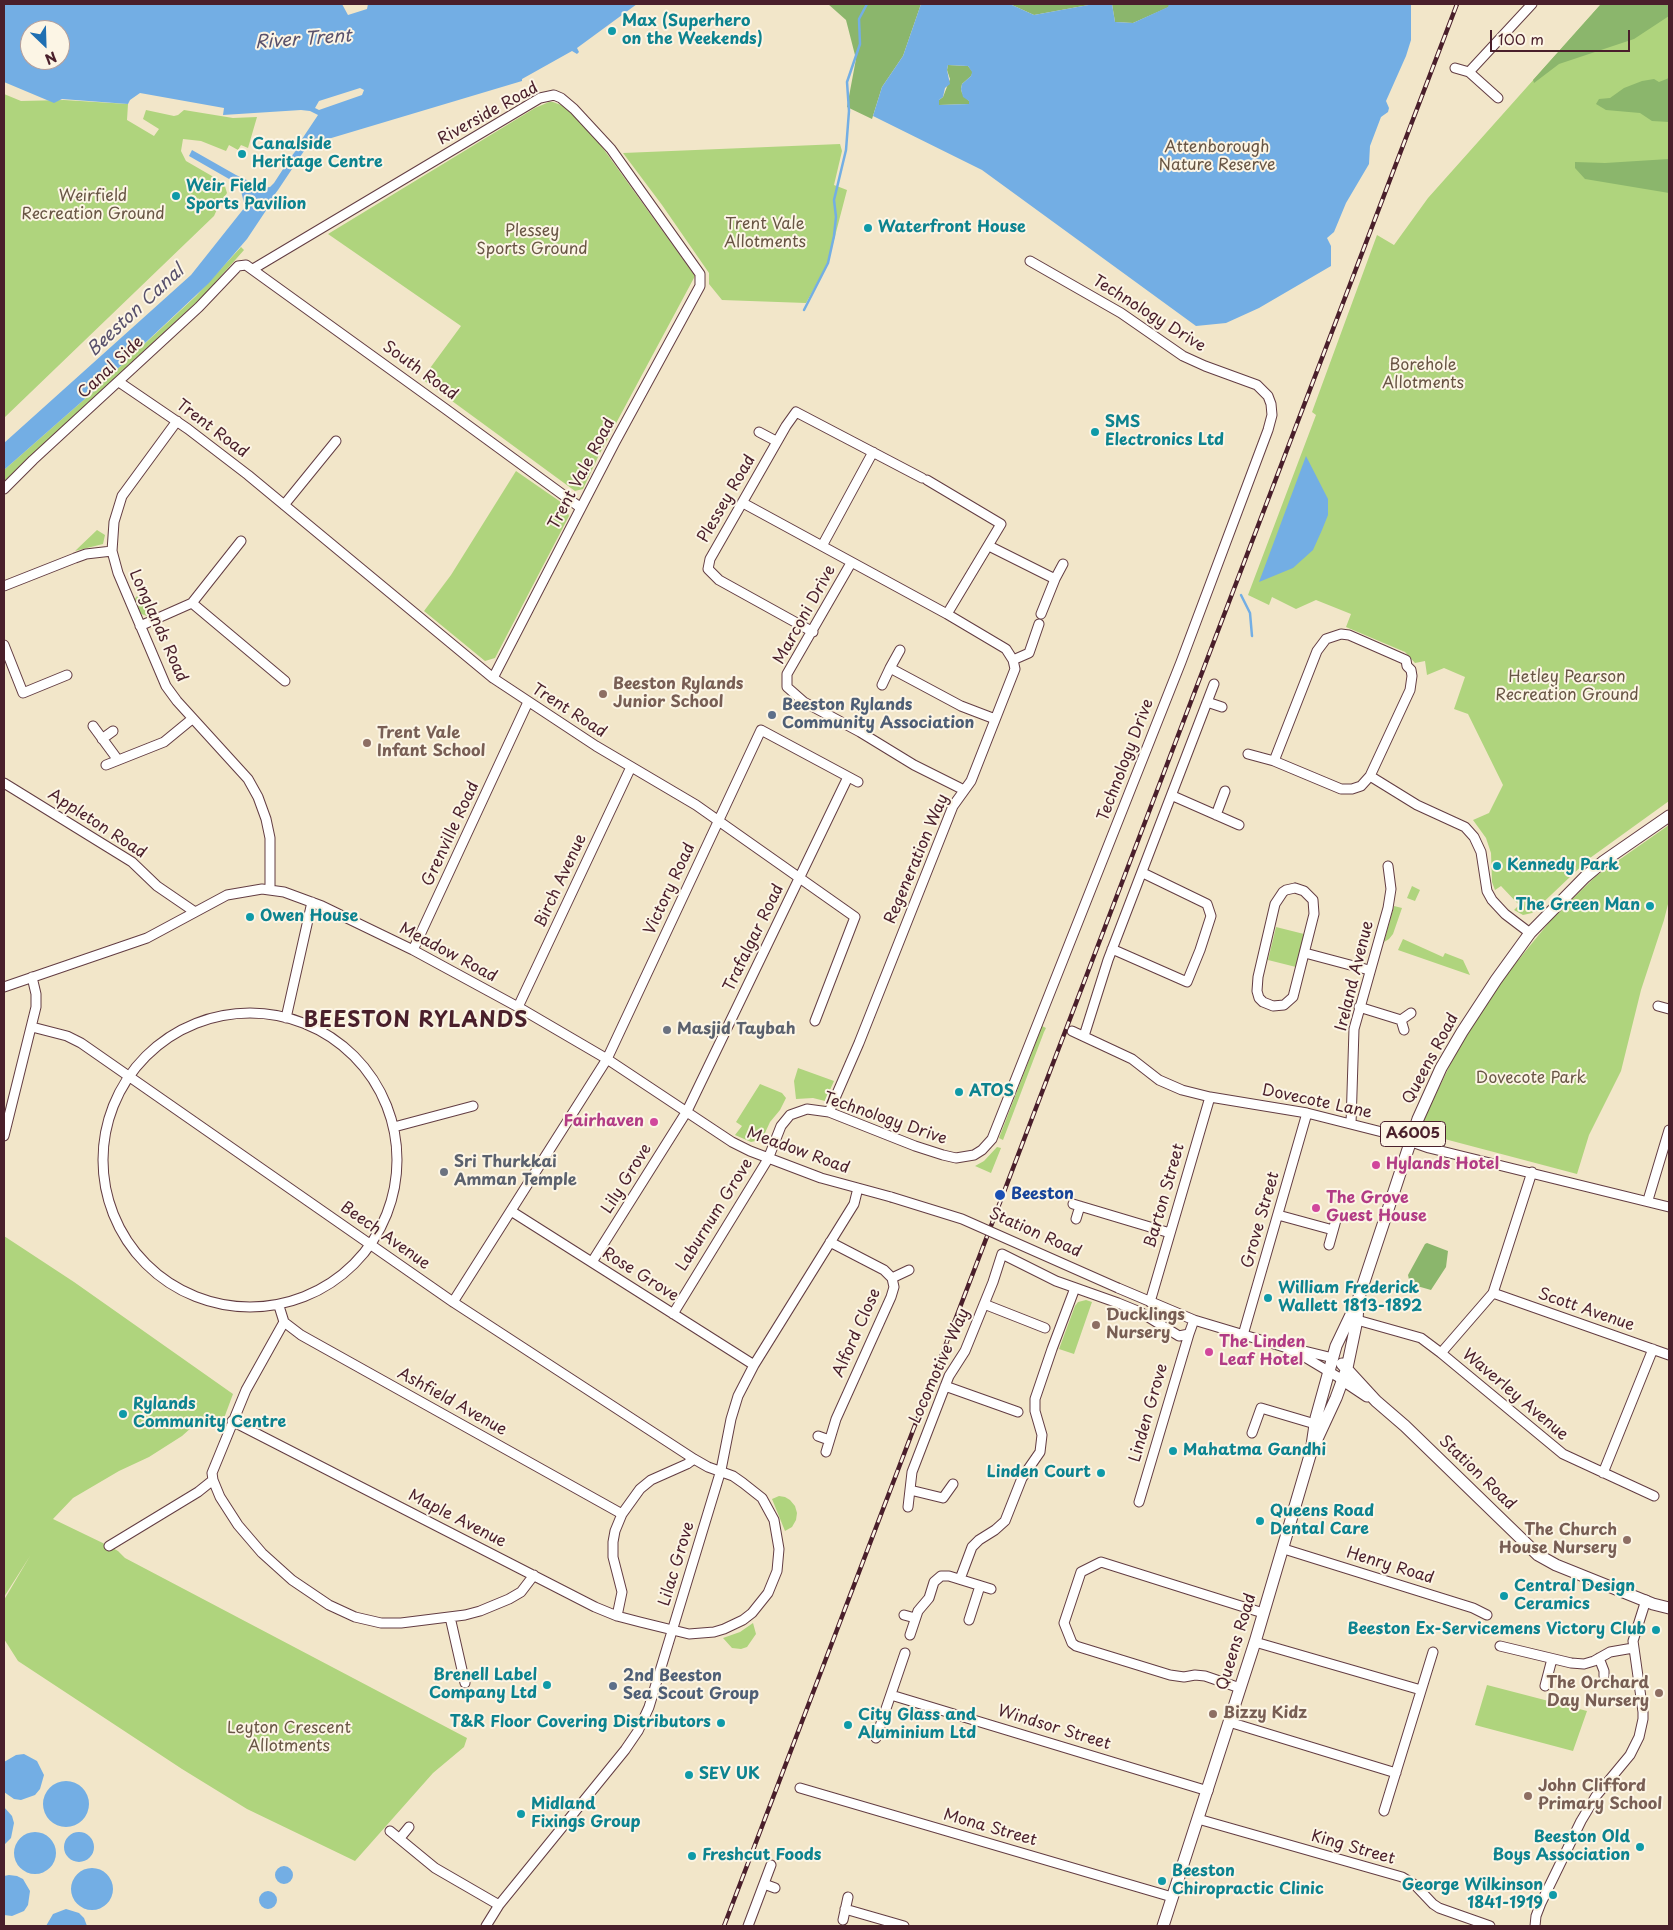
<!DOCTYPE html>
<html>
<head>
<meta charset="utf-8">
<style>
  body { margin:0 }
  #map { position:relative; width:1673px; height:1930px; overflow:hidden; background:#f2e6c9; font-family:"Playpen Sans",sans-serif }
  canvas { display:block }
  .frame { position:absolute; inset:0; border:5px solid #4a1f2b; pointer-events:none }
  .north { position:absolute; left:20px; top:20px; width:50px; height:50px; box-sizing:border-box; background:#fcf5e5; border:1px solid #b59f9b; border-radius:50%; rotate:156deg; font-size:14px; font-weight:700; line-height:20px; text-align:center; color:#4a1f2b }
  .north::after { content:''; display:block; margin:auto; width:18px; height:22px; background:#1f6fb2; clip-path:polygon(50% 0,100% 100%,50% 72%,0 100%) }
  .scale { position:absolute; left:1490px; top:30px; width:140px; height:22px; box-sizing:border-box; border:2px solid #4a1f2b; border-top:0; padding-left:6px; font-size:15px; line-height:18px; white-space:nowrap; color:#4a1f2b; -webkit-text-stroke:4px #fcf5e5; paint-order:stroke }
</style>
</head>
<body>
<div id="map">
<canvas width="1673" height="1930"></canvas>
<div class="frame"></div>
<div class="north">N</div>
<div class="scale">100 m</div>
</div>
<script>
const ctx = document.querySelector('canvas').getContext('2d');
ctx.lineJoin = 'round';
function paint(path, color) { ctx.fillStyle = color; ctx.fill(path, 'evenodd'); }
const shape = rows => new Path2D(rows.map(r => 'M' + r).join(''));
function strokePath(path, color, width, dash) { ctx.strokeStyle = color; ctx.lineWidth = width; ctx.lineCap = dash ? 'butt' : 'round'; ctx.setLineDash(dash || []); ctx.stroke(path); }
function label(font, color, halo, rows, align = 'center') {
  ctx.font = font + ' "Playpen Sans",sans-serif'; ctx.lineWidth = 4; ctx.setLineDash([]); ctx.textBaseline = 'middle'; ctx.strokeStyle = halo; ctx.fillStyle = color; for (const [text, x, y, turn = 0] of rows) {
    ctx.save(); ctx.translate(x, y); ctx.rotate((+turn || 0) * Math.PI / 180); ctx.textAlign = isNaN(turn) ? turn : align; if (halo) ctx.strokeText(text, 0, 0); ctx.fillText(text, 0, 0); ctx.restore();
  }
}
paint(shape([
  [1601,4,1669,4,1669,801,1590,858,1532,913,1523,915,1514,910,1519,905,1501,886,1495,890,1492,882,1491,853,1486,838,1473,820,1489,813,1503,785,1468,714,1454,709,1465,677,1444,668,1427,675,1425,661,1415,663,1405,652,1346,627,1351,614,1316,600,1296,609,1272,597,1269,605,1248,595,1316,415,1312,412,1377,235,1394,245,1428,198],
  [4,94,21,101,64,100,128,104,127,120,154,136,159,129,143,119,146,110,174,116,178,115,184,110,233,118,257,117,248,148,241,145,238,150,229,145,226,151,201,141,183,139,181,151,186,161,224,183,227,193,219,205,214,216,4,418],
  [549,102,553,102,566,107,592,133,695,276,599,455,583,489,575,491,422,379,461,326,328,234,535,108],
  [840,144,842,151,834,185,847,190,828,263,806,303,722,300,709,284,709,273,662,205,623,153],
  [241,247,244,250,206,293,4,483,4,470,95,390,196,296],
  [516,471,565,505,569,516,495,658,485,661,424,611,451,575],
  [97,530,105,535,103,544,75,551],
  [137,596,157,612,157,614,149,617,139,613,134,600],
  [1669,825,1669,900,1664,920,1641,990,1621,1071,1589,1135,1577,1174,1437,1137,1424,1129,1423,1121,1452,1061,1476,1020,1506,975,1551,920,1596,876],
  [1412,886,1420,890,1415,901,1407,898],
  [1394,906,1402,908,1393,934,1389,939,1384,942],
  [1276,927,1304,934,1296,967,1268,960],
  [1403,939,1443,957,1445,953,1463,960,1470,975,1398,950],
  [1042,1026,1046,1028,1044,1032,1003,1140,999,1138],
  [798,1068,834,1081,825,1101,813,1098,796,1099,794,1081],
  [760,1084,782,1093,786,1098,780,1110,770,1122,764,1135,760,1140,751,1142,735,1135,742,1126,736,1122],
  [997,1147,1001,1148,991,1173,975,1166,984,1161],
  [4,1236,74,1282,233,1394,220,1429,201,1419,182,1436,149,1457,119,1471,73,1498,53,1519,109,1546,118,1551,125,1558,467,1738,464,1747,433,1773,355,1861,247,1809,182,1769,18,1661,4,1639,4,1600,30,1556,4,1597],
  [1086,1300,1092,1302,1074,1354,1059,1349,1075,1306,1078,1302],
  [779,1496,785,1497,790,1500,795,1506,797,1513,796,1520,792,1527,785,1531,772,1499],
  [753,1623,756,1634,747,1647,741,1649,732,1648,723,1638,740,1632],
  [1487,1685,1587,1711,1573,1751,1475,1725]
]), '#afd47d');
paint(shape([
  [828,4,921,4,903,56,882,87,872,119,847,107,856,59,846,20],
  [999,4,1094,4,1034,15,1012,5],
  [1112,4,1169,4,1169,7,1133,23,1115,22],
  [1601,4,1669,4,1669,16,1634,39,1559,64,1534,83,1533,80],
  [948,65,968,66,973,72,971,76,962,84,961,89,962,93,969,101,969,104,939,105,939,100,943,97,950,79,947,70],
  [1669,78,1669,122,1652,121,1640,113,1606,110,1596,104,1599,99,1610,98,1624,88,1642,81,1654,79,1659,82],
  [1669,159,1669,193,1585,179,1575,168,1575,162,1605,163],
  [1427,1243,1448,1251,1446,1267,1431,1290,1410,1284,1408,1275,1425,1244]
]), '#8bb66c');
paint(shape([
  [4,4,342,4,348,15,367,9,368,4,637,4,577,48,579,52,577,54,572,51,522,79,522,81,308,145,278,190,272,198,273,200,247,239,209,283,95,390,4,470,4,443,191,275,245,207,240,187,236,183,189,156,192,150,236,175,264,188,270,187,274,183,287,163,286,160,288,161,300,145,300,142,318,115,310,111,301,110,223,115,224,108,140,93,130,100,128,104,62,99,54,103,4,82],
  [30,30,60,30,60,60,30,60],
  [360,88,364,90,362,95,319,110,315,108,319,101],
  [921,4,1012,5,1034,15,1094,4,1112,4,1115,22,1133,23,1168,7,1169,4,1411,4,1411,40,1406,56,1386,101,1389,108,1388,112,1381,117,1370,146,1369,164,1346,203,1334,232,1327,238,1331,246,1331,266,1259,308,1226,323,1196,326,982,170,873,116,882,87,903,56],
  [948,65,968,66,972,72,971,76,962,84,961,89,963,97,969,101,969,104,939,105,939,100,943,97,945,88,950,84,947,70],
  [1306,456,1328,499,1328,515,1322,530,1313,550,1293,568,1259,582],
  [24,1754,37,1761,44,1775,40,1789,35,1795,21,1800,14,1799,4,1792,4,1762,16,1755],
  '43 1804a23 23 0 1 1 46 0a23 23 0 1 1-46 0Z',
  [4,1807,12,1816,14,1823,11,1838,4,1845],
  '64 1847a15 15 0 1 1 30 0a15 15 0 1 1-30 0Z',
  '14 1853a21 21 0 1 1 42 0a21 21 0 1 1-42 0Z',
  '275 1875a9 9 0 1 1 18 0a9 9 0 1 1-18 0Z',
  '71 1889a21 21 0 1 1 42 0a21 21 0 1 1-42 0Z',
  [9,1875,17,1876,23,1879,30,1891,28,1905,24,1911,12,1916,4,1915,4,1876],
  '259 1900a9 9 0 1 1 18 0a9 9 0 1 1-18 0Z',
  [66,1909,79,1913,84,1918,87,1926,46,1926,53,1914]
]), '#73aee4');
strokePath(shape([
  [804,310,828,263,834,236,836,217,834,200,846,150,849,111,847,82,860,44,859,19,867,4],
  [1241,595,1250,613,1252,636]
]), '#73aee4', 2.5);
const minor = shape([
  [1455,68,1469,72,1498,98],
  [1469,72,1532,4],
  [253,269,540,98,554,95,561,98,574,109,611,149,700,274,700,286,615,442,493,678],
  [119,382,188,429,248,475,493,678,596,746,696,805,855,917,815,1021],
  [177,421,122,496,114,522,112,551,118,573,166,686,177,701,248,779,258,797,266,819,270,838,270,889],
  [759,432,776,441],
  [927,480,1001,524,947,614],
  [4,489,33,460,199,307,238,266,246,265,447,410,581,508],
  [743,503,947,614,1006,649,1013,660,1015,669,971,781,953,806,859,1043,829,1112],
  [284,505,336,441],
  [822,546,873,452],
  [989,546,1055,579,1063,564],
  [851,563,787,674,787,687,804,702,860,732,914,765,964,790],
  [4,586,75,558,86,554,112,551],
  [192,603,241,541],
  [1041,614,1055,579],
  [140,626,192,603,285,681],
  [813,632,719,580,708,569,710,559,786,426,796,412,922,478],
  [4,645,23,693,67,675],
  [900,650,890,668,961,706,995,719],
  [1013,660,1029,653,1039,624],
  [882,685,890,668],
  [1207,702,1222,707],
  [93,726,118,760],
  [102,739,113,731],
  [1248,754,1274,761,1341,789,1352,789,1361,786,1370,776,1410,690,1412,676,1411,670,1407,666,1406,660,1349,635,1341,634,1326,639,1317,651,1274,761],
  [106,765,164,742,192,719],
  [1370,776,1417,805,1465,827,1474,837,1481,852,1487,891,1492,900,1505,914,1530,933],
  [4,783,132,862,157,886,195,912],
  [1173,796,1239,825],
  [1216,815,1225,791],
  [1295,888,1304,891,1313,900,1314,914,1293,997,1284,1005,1273,1006,1263,1002,1259,998,1257,991,1258,977,1275,904,1283,892,1286,890,1295,888],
  [1112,949,1187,982,1200,950,1211,916,1207,904,1143,873],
  [413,950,528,702],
  [1305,953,1369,970],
  [4,987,147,938,227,895,262,889,284,892,322,906,413,950,518,1007,607,1059,732,1142,750,1151,821,1178,891,1197],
  [1658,1006,1669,1009],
  [518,1007,631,767],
  [1359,1007,1401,1020],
  '103 1160a147 147 0 1 1 294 0a147 147 0 1 1-294 0Z',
  [286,1018,312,902],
  [32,1027,67,1036,81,1043,453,1302,694,1459,708,1467,733,1476,743,1483,762,1498,774,1520,779,1549,777,1571,768,1593,752,1613,743,1620,724,1629,714,1632,689,1634,640,1622,617,1616,595,1607,232,1421],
  [1404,1030,1401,1020,1411,1013],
  [1072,1031,1132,1059,1159,1080,1182,1090,1210,1097,1307,1113,1386,1133,1429,1148,1669,1207],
  [1084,1036,1108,960,1214,684],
  [1351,1124,1354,1029,1388,908,1391,889,1388,866],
  [394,1127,473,1106],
  [4,1136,36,1007,36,994,32,977],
  [1648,1200,1669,1130],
  [1073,1204,1170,1233],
  [511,1211,754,1365],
  [1278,1215,1333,1230],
  [1076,1219,1080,1206],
  [1329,1245,1336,1220],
  [592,1262,687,1111,848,777],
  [892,1278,909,1270],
  [1118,1288,1194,1320,1284,1347,1303,1356,1343,1380],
  [1493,1293,1669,1355],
  [453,1302,607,1059,761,730,858,782],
  [1150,1302,1210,1097],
  [984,1304,1045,1328],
  [279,1306,284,1322,301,1335,622,1514],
  [673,1314,768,1159,781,1126,790,1115,807,1109,829,1112,915,1146,943,1155,956,1158,974,1155,982,1150,992,1139,1181,662,1268,430,1272,415,1271,404,1268,396,1257,385,1205,366,1183,356,1121,313,1030,261],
  [1357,1320,1421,1338,1441,1353,1563,1454,1654,1496],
  [284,1322,246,1390,212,1473,213,1480,220,1497,238,1525,262,1553,292,1580,329,1605,355,1617,381,1623,401,1623,465,1615,480,1611,509,1599,521,1592,534,1575],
  [1243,1335,1307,1113],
  [1292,1348,1333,1358],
  [1441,1353,1493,1293,1532,1172],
  [945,1386,1018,1412],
  [1252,1433,1261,1408,1315,1424],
  [818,1436,829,1440],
  [826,1452,836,1419,891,1297,894,1287,892,1278,884,1270,830,1242],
  [1603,1473,1653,1349],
  [910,1490,943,1498,953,1484],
  [1139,1502,1189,1334],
  [908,1507,912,1472,949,1376,965,1351,993,1282,1002,1254,1056,1281,1118,1303,1140,1312,1179,1336,1189,1334,1194,1320],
  [109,1546,198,1492,213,1480],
  [1284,1549,1473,1608,1487,1615],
  [960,1579,972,1547,979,1540,995,1530,1005,1521,1022,1478,1040,1452,1042,1435,1035,1411,1035,1399,1052,1349,1075,1288],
  [904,1615,915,1618],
  [617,1616,622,1592,613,1557,613,1542,615,1531,622,1514,640,1489,651,1480,687,1464,694,1459],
  [450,1617,465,1683],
  [969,1620,980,1586],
  [910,1635,918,1611,929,1598,934,1582,941,1576,949,1576,991,1589],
  [1255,1642,1421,1690],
  [1500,1646,1571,1663,1584,1664,1594,1661,1610,1652,1633,1648],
  [1599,1658,1604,1671,1604,1676],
  [1545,1686,1552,1659],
  [1240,1688,1205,1676,1195,1675,1184,1677,1170,1675,1076,1646,1072,1643,1064,1623,1081,1572,1101,1562,1263,1613],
  [891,1695,1208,1791],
  [1229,1722,1396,1773],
  [876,1738,905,1653],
  [800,1788,1172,1897],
  [1384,1811,1433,1652],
  [1198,1819,1402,1877,1415,1885,1433,1904,1439,1908,1490,1926],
  [390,1831,435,1868,499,1905],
  [400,1838,409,1827],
  [764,1884,775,1888],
  [845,1909,904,1926],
  [843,1920,848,1897],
  [486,1926,499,1905,625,1750,638,1731,649,1707,721,1470,731,1419,738,1396,754,1365,854,1204,858,1188],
  [748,1926,771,1865],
  [1535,1926,1536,1916,1541,1903,1581,1821,1596,1796,1630,1755,1639,1737,1643,1719,1643,1712,1633,1641,1646,1600]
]);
const major = shape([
  [1342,1364,1376,1401,1405,1426,1538,1555,1556,1565,1653,1604,1669,1608],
  [1343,1380,1367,1396],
  [1311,1452,1316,1418,1336,1346,1358,1300,1418,1119,1441,1068,1462,1032,1496,980,1530,933,1585,877,1604,861,1669,816],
  [1163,1926,1255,1642,1311,1452,1336,1398,1347,1368,1357,1320,1358,1305]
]);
strokePath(minor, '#633d43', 11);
strokePath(major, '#633d43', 13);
strokePath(minor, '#fff', 9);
strokePath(major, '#fff', 11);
const rail = shape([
  [724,1926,1457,4]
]);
strokePath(rail, '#4a1f2b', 4.5);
strokePath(rail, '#fcf5e5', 2.5, [8]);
const minorBridge = shape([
  [891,1197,962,1219,1118,1288]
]);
strokePath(minorBridge, '#633d43', 11, []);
strokePath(minorBridge, '#fff', 9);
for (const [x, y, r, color] of [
  [612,31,5,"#0f9aa8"],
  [242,154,5,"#0f9aa8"],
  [176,196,5,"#0f9aa8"],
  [868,228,5,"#0f9aa8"],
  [1095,432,5,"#0f9aa8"],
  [603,694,5,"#8d6e63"],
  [772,715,5,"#5c6f8a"],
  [367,743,5,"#8d6e63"],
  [1497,866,5,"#0f9aa8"],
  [1650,906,5,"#0f9aa8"],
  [250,917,5,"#0f9aa8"],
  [667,1030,5,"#6b7280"],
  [959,1092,5,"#0f9aa8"],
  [654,1122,5,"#d1479c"],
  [1376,1165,5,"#d1479c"],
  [444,1172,5,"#6b7280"],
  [1000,1195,6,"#1a4fb4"],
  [1316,1208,5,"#d1479c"],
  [1268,1298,5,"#0f9aa8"],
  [1096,1325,5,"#8d6e63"],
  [1209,1352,5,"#d1479c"],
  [123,1414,5,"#0f9aa8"],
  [1173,1451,5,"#0f9aa8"],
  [1101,1473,5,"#0f9aa8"],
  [1260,1521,5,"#0f9aa8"],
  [1627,1540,5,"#8d6e63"],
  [1504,1596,5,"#0f9aa8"],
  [1656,1630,5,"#0f9aa8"],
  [547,1685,5,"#0f9aa8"],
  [613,1686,5,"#5c6f8a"],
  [1659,1693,5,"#8d6e63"],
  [1213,1714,5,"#8d6e63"],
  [721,1723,5,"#0f9aa8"],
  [848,1725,5,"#0f9aa8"],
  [689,1775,5,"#0f9aa8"],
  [1528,1796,5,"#8d6e63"],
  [521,1814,5,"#0f9aa8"],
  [1640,1847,5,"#0f9aa8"],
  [692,1856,5,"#0f9aa8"],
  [1162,1881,5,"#0f9aa8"],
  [1553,1895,5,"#0f9aa8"]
]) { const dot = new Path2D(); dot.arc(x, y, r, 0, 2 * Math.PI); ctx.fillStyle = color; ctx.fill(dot); strokePath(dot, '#fcf5e5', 2); }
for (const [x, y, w] of [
  [1413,1134,65]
]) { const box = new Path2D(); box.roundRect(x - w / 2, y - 12.5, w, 25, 4); ctx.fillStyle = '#fcf5e5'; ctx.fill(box); strokePath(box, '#4a1f2b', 1); }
label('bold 15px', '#4a1f2b', null, [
  ["A6005",1413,1134]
]);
label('bold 16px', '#0d838f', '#fcf5e5', [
  ["Max (Superhero",622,22],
  ["on the Weekends)",622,40],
  ["Canalside",252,145],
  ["Heritage Centre",252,163],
  ["Weir Field",186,187],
  ["Sports Pavilion",186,205],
  ["Waterfront House",878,228],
  ["SMS",1105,423],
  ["Electronics Ltd",1105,441],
  ["Kennedy Park",1507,866],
  ["The Green Man",1640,906,"right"],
  ["Owen House",260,917],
  ["ATOS",969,1092],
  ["William Frederick",1278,1289],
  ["Wallett 1813-1892",1278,1307],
  ["Rylands",133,1405],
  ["Community Centre",133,1423],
  ["Mahatma Gandhi",1183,1451],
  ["Linden Court",1091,1473,"right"],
  ["Queens Road",1270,1512],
  ["Dental Care",1270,1530],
  ["Central Design",1514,1587],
  ["Ceramics",1514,1605],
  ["Beeston Ex-Servicemens Victory Club",1646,1630,"right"],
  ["Brenell Label",537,1676,"right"],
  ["Company Ltd",537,1694,"right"],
  ["City Glass and",858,1716],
  ["Aluminium Ltd",858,1734],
  ["T&R Floor Covering Distributors",711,1723,"right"],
  ["SEV UK",699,1775],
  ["Midland",531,1805],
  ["Fixings Group",531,1823],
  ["Beeston Old",1630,1838,"right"],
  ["Boys Association",1630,1856,"right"],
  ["Freshcut Foods",702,1856],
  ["Beeston",1172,1872],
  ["Chiropractic Clinic",1172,1890],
  ["George Wilkinson",1543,1886,"right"],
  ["1841-1919",1543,1904,"right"]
], 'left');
label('16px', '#4a1f2b', '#fcf5e5', [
  ["Riverside Road",488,114,-29],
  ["Technology Drive",1149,314,32],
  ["Canal Side",111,368,-43],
  ["South Road",420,371,36],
  ["Trent Road",212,429,37],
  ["Trent Vale Road",582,474,-62],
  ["Plessey Road",727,499,-60],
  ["Marconi Drive",805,615,-61],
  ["Longlands Road",158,626,66],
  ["Trent Road",569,711,33],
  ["Technology Drive",1126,760,-69],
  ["Appleton Road",97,824,33],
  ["Grenville Road",451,834,-65],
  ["Regeneration Way",917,859,-67],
  ["Birch Avenue",561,881,-65],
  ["Victory Road",670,889,-65],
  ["Trafalgar Road",754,938,-64],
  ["Meadow Road",448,953,28],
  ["Ireland Avenue",1355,976,-76],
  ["Queens Road",1431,1059,-62],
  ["Dovecote Lane",1317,1102,12],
  ["Technology Drive",885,1119,19],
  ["Meadow Road",798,1151,20],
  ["Lily Grove",627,1179,-58],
  ["Barton Street",1165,1196,-74],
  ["Laburnum Grove",715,1215,-58],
  ["Grove Street",1261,1220,-74],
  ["Station Road",1035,1233,24],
  ["Beech Avenue",385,1236,35],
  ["Rose Grove",640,1275,32],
  ["Scott Avenue",1586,1310,19],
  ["Alford Close",857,1333,-66],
  ["Locomotive Way",940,1366,-66],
  ["Waverley Avenue",1515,1395,40],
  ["Ashfield Avenue",452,1402,29],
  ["Linden Grove",1149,1413,-74],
  ["Station Road",1477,1473,44],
  ["Maple Avenue",457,1519,27],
  ["Lilac Grove",677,1564,-73],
  ["Henry Road",1390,1566,17],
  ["Queens Road",1237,1642,-73],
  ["Windsor Street",1054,1728,17],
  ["Mona Street",990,1828,16],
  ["King Street",1353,1848,16]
]);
label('16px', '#685544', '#fcf5e5', [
  ["Attenborough",1217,148],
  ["Nature Reserve",1217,166],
  ["Weirfield",93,197],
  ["Recreation Ground",93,215],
  ["Trent Vale",765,225],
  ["Allotments",765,243],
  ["Plessey",532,232],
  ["Sports Ground",532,250],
  ["Borehole",1423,366],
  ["Allotments",1423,384],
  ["Hetley Pearson",1567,678],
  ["Recreation Ground",1567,696],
  ["Dovecote Park",1531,1079],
  ["Leyton Crescent",289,1729],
  ["Allotments",289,1747]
]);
label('bold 16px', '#785e54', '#fcf5e5', [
  ["Beeston Rylands",613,685],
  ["Junior School",613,703],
  ["Trent Vale",377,734],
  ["Infant School",377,752],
  ["Ducklings",1106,1316],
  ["Nursery",1106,1334],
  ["The Church",1617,1531,"right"],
  ["House Nursery",1617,1549,"right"],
  ["The Orchard",1649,1684,"right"],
  ["Day Nursery",1649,1702,"right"],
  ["Bizzy Kidz",1223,1714],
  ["John Clifford",1538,1787],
  ["Primary School",1538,1805]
], 'left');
label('bold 16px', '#4e5e75', '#fcf5e5', [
  ["Beeston Rylands",782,706],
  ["Community Association",782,724],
  ["2nd Beeston",623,1677],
  ["Sea Scout Group",623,1695]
], 'left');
label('bold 16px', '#5b616d', '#fcf5e5', [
  ["Masjid Taybah",677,1030],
  ["Sri Thurkkai",454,1163],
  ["Amman Temple",454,1181]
], 'left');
label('bold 16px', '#b23c85', '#fcf5e5', [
  ["Fairhaven",644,1122,"right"],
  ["Hylands Hotel",1386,1165],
  ["The Grove",1326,1199],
  ["Guest House",1326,1217],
  ["The Linden",1219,1343],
  ["Leaf Hotel",1219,1361]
], 'left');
label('bold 16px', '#164399', '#fcf5e5', [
  ["Beeston",1011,1195]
], 'left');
label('italic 18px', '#58516c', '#fcf5e5', [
  ["River Trent",303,40,-4],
  ["Beeston Canal",136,311,-43]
]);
ctx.letterSpacing = '1px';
label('bold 21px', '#4a1f2b', '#fcf5e5', [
  ["BEESTON RYLANDS",416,1021]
]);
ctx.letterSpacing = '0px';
</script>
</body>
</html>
